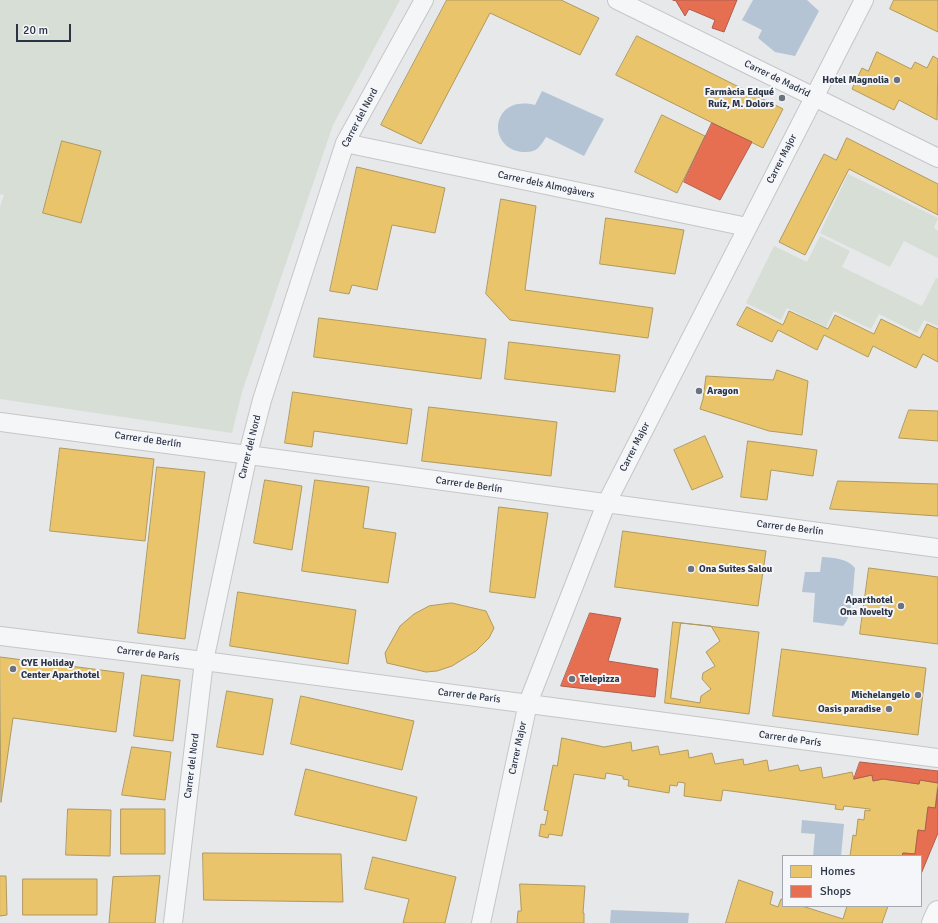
<!DOCTYPE html>
<html>
<head>
<meta charset="utf-8">
<style>
  body { margin:0 }
  #map { position:relative; width:938px; height:923px; overflow:hidden; background:#e6e8ea; font-family:Signika,sans-serif }
  canvas { display:block }
  .legend { position:absolute; left:782px; top:855px; width:140px; height:52px; box-sizing:border-box; background:#f4f6f9; border:1px solid #a4a8b1; margin:0; padding:5px 7px; list-style:none; font-size:12px; color:#2b3445 }
  .legend li { display:flex; align-items:center; gap:8px; height:20px }
  .legend b { width:20px; border:1px solid #a4a8b1 }
  .scale { position:absolute; left:16px; top:24px; width:55px; height:18px; box-sizing:border-box; border:2px solid #2b3445; border-top:0; padding-left:5px; font-size:12px; line-height:14px; white-space:nowrap; color:#2b3445; -webkit-text-stroke:3px #f4f6f9; paint-order:stroke }
</style>
</head>
<body>
<div id="map">
<canvas width="938" height="923"></canvas>
<ul class="legend">
<li><b style="height:11px;background:#e9c46a"></b>Homes</li>
<li><b style="height:11px;background:#e76f51"></b>Shops</li>
</ul>
<div class="scale">20 m</div>
</div>
<script>
const context = document.querySelector('canvas').getContext('2d');
context.lineJoin = 'round';
function fill(path, color) { context.fillStyle = color; context.fill(path, 'evenodd'); }
function strokePath(path, color, width, dash) { context.strokeStyle = color; context.lineWidth = width; context.lineCap = dash ? 'butt' : 'round'; context.setLineDash(dash || []); context.stroke(path); }
function drawText(font, color, halo, rows, align = 'center') {
  context.font = font + ' Signika,sans-serif'; context.lineWidth = 4; context.setLineDash([]); context.textBaseline = 'middle'; context.strokeStyle = halo; context.fillStyle = color; for (const [text, x, y, turn = 0] of rows) {
    context.save(); context.translate(x, y); context.rotate((+turn || 0) * Math.PI / 180); context.textAlign = isNaN(turn) ? turn : align; if (halo) context.strokeText(text, 0, 0); context.fillText(text, 0, 0); context.restore();
  }
}
fill(new Path2D(`
  M0,0H400L333,125L242,392L232,433L0,399V207L4,195L0,194Z
  M848,174L938,218L934,228L938,231V258L904,241L890,267L820,233Z
  M820,236L850,251L842,267L922,306L936,278L938,279V326L924,320L917,333L879,314L871,329L834,311L826,327L787,308L781,320L746,303L774,246L807,262Z`), '#d6ded6');
fill(new Path2D(`
  M753,0H807L819,11L795,56L775,52L758,38L762,30L742,20Z
  M542,91L604,119L584,156L546,137C544,140 542,144 539,147C534,152 529,152 522,152C486,148 491,94 535,105Z
  M822,557C834,558 847,558 855,568C853,583 854,615 843,626L813,622L815,593L802,592L805,572H820Z
  M802,820L844,824L841,856H813L815,834L801,833Z
  M611,910L689,913L688,923H610Z`), '#b4c4d5');
const homes = new Path2D(`
  M447,0H561L599,18L580,55L490,13L421,144L381,125Z
  M894,0H938V32L890,9Z
  M637,36L783,109L763,148L616,75Z
  M877,52L911,69L915,62L927,68L933,56L938,59L937,120L899,100L894,110L852,89L862,68L868,71Z
  M662,115L705,136L677,193L635,172Z
  M847,138L938,184V215L849,169L805,255L779,242L824,154L836,160Z
  M62,141L101,151L81,223L43,213Z
  M357,167L445,188L435,233L392,225L377,290L352,285L349,294L330,291Z
  M501,199L536,206L525,290L653,308L648,338L510,320L486,294Z
  M606,218L684,230L675,274L600,264Z
  M747,307L783,325L789,311L828,329L835,315L874,334L881,319L920,338L927,324L938,329V362L923,354L916,368L873,346L868,357L824,335L817,350L778,330L772,342L737,325Z
  M319,318L486,339L481,379L314,357Z
  M509,342L620,355L615,392L505,379Z
  M777,370L808,381L802,435L769,431L700,409L703,399L706,376L773,380Z
  M293,392L412,409L407,444L314,431L312,447L285,443Z
  M429,407L557,422L551,476L422,461Z
  M909,410L938,411V441L899,438Z
  M705,436L723,477L692,490L674,450Z
  M748,441L817,450L813,476L771,470L767,500L741,497Z
  M60,448L154,459L145,541L50,531Z
  M157,467L205,472L185,639L138,633Z
  M265,480L302,486L292,550L254,543Z
  M315,480L369,487L363,528L396,533L388,583L302,571Z
  M838,481L938,484V516L830,509Z
  M499,507L548,513L535,598L490,592Z
  M623,531L766,551L758,606L615,587Z
  M869,568L938,577V644L860,634Z
  M238,592L356,610L348,664L230,646Z
  M452,603L486,611L494,628L489,638L476,651L452,666L437,671L426,672L387,663L385,653L400,626L414,614L429,606Z
  M673,622L759,632L749,714L665,703Z
  M681,623L711,626L720,641L706,652L715,666L703,673L702,679L711,689L701,696L700,703L671,698Z
  M782,649L926,668L918,735L773,716Z
  M0,657L124,673L116,732L13,718L1,802Z
  M142,675L180,680L173,741L134,736Z
  M227,691L273,699L263,755L217,747Z
  M301,696L414,721L402,770L291,744Z
  M562,738L604,747L631,742L632,751L658,746L660,755L688,750L689,758L712,753L715,764L743,759L744,765L767,760L769,771L798,765L800,771L821,767L823,778L852,772L854,779L872,775L873,781L883,779L919,784L920,780L938,783L935,808L928,807L925,831L918,830L915,854L903,853L902,856H850L853,835L856,836L858,819L864,820L865,810L870,811V809L844,806L843,810L835,809L836,805L723,790L721,801L684,796L685,783L678,782L677,786L670,785L669,793L628,786L629,780L623,779V776L606,773L605,779L574,774L562,836L549,834L548,838L539,836L541,824L545,825L548,811L544,810L553,765L557,766Z
  M132,747L171,752L165,800L122,795Z
  M306,769L417,797L406,841L295,815Z
  M68,809L111,810L110,856L66,855Z
  M121,809H165V854H121Z
  M203,853L341,854L343,902L204,900Z
  M373,857L456,877L445,923H403L409,899L365,889Z
  M0,876H6L7,915L0,916Z
  M160,876L155,923H109L113,877Z
  M23,879H97V915H23Z
  M739,880L773,892L770,904L778,907L781,899L783,900V906H802L843,919L847,906H888L882,923H726Z
  M520,884L585,886L583,913H584V923H517L518,911H521Z`);
fill(homes, '#e9c46a');
strokePath(homes, '#b0995f', 1);
const shops = new Path2D(`
  M673,0H737L724,32L712,28L715,20L689,9L685,16L676,1Z
  M712,123L752,142L720,200L684,182Z
  M590,613L621,618L608,661L658,669L655,697L561,686Z
  M860,762L938,771V783L920,780L919,784L883,779L873,781L872,775L854,779Z
  M938,788V833L921,874V856H902L903,853L915,854L918,830L925,831L928,807L935,808Z`);
fill(shops, '#e76f51');
strokePath(shops, '#af5d4d', 1);
const street = new Path2D(`
  M617,0L938,158
  M345,143L747,227
  M0,422C313,462 625,507 938,548
  M0,636L204,661L938,758
  M173,923L204,661L248,454L262,400L345,143L424,0
  M481,923L528,703L606,504L864,0`);
const secondary = new Path2D(`
  M933,923L938,912`);
strokePath(street, '#c4c6c8', 20);
strokePath(secondary, '#c4c6c8', 24);
strokePath(street, '#f5f6f7', 18);
strokePath(secondary, '#f8f8f8', 22);
for (const [x, y, r, color] of [
  [897,80,4,"#6c737f"],
  [782,98,4,"#6c737f"],
  [699,391,4,"#6c737f"],
  [691,569,4,"#6c737f"],
  [901,606,4,"#6c737f"],
  [13,669,4,"#6c737f"],
  [572,679,4,"#6c737f"],
  [918,695,4,"#6c737f"],
  [889,709,4,"#6c737f"]
]) { const dot = new Path2D(); dot.arc(x, y, r, 0, 2 * Math.PI); context.fillStyle = color; context.fill(dot); strokePath(dot, '#f4f6f9', 1.5); }
drawText('10px', '#2b3445', '#f4f6f9', [
  ["Carrer de Madrid",777,79,26],
  ["Carrer del Nord",360,118,-62],
  ["Carrer Major",782,159,-63],
  ["Carrer dels Almogàvers",546,185,12],
  ["Carrer de Berlín",148,440,8],
  ["Carrer del Nord",250,447,-76],
  ["Carrer Major",635,447,-63],
  ["Carrer de Berlín",469,485,8],
  ["Carrer de Berlín",790,528,7],
  ["Carrer de París",148,654,7],
  ["Carrer de París",469,696,7],
  ["Carrer de París",790,739,8],
  ["Carrer Major",518,748,-78],
  ["Carrer del Nord",192,766,-83]
]);
drawText('bold 10px', '#2b3445', '#f4f6f9', [
  ["Hotel Magnolia",889,80],
  ["Farmàcia Edqué",774,92],
  ["Ruíz, M. Dolors",774,104],
  ["Aragon",707,391,"left"],
  ["Ona Suites Salou",699,569,"left"],
  ["Aparthotel",893,600],
  ["Ona Novelty",893,612],
  ["CYE Holiday",21,663,"left"],
  ["Center Aparthotel",21,675,"left"],
  ["Telepizza",580,679,"left"],
  ["Michelangelo",910,695],
  ["Oasis paradise",881,709]
], 'right');
</script>
</body>
</html>
